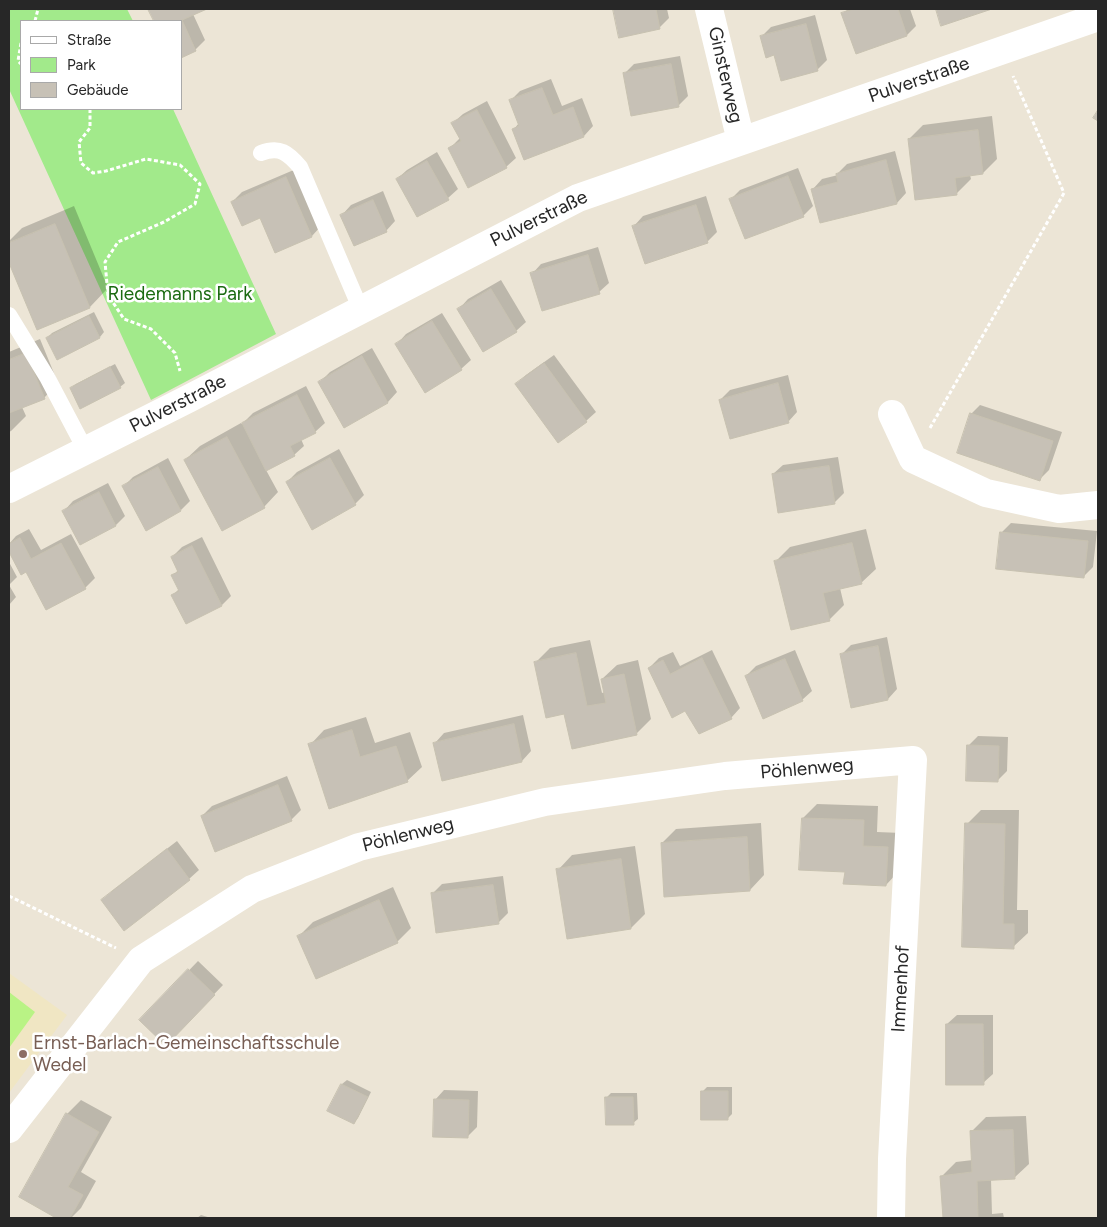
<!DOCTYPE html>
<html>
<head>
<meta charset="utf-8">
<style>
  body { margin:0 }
  #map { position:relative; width:1107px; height:1227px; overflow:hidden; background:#ece5d6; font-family:Figtree,sans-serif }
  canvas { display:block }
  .frame { position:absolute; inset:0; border:10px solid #272727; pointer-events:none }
  .legend { position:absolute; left:20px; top:20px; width:162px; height:90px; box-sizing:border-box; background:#fff; border:1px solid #a9a9a9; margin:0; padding:6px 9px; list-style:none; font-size:15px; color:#272727 }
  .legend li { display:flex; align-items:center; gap:10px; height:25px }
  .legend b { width:25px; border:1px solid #a9a9a9 }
</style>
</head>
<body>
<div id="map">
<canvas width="1107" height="1227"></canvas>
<div class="frame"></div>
<ul class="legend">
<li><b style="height:6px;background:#fff"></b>Straße</li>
<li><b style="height:14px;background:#a2ea8b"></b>Park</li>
<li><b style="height:14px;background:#c7c1b6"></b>Gebäude</li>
</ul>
</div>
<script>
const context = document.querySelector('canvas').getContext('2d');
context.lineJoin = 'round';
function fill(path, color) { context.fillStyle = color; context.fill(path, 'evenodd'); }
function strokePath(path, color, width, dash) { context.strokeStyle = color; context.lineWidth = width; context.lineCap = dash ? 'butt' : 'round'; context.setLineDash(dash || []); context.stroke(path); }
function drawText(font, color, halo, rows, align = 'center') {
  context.font = font + ' Figtree,sans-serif'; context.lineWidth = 5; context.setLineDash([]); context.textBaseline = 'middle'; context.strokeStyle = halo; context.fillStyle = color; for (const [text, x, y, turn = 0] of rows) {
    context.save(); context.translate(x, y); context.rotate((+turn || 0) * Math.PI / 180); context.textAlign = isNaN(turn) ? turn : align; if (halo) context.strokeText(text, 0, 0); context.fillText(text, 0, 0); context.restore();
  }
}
fill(new Path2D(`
  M9,973L67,1015L9,1093Z`), '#f0e6c3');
fill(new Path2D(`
  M9,9H127L133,21H21V109H173L276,334L151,400L9,89Z`), '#a2ea8b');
fill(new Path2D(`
  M9,992L35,1012L9,1048Z`), '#b9f385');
fill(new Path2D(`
  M150,9H204L193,14L205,40L195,50L181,21H155Z
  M614,9H667L669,18L659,28L620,36Z
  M848,9H910L916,26L907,35L843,14Z
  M937,9H988L942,24Z
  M815,15L827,60L817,70L775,54L762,36L771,27Z
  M680,56L688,96L678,106L624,74L634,64Z
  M551,79L562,106L582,98L593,126L584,136L525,158L514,129L519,123L510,101L520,91Z
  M487,101L516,158L506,167L450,148L460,138L453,123L463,114Z
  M992,116L997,159L983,173L970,175L971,179L956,194L909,139L923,125Z
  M895,151L906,193L897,203L813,189L822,179L838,175L837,174L847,164Z
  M437,152L458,189L448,198L417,216L397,179L407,170Z
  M798,168L813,206L803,216L731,199L740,190Z
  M296,169L321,226L312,236L276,252L260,217L232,202L242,192Z
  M383,191L395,221L386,231L342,215L351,205Z
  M706,196L717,232L708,241L645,262L634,226L643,216Z
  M74,206L108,288L90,307L38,329L9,260V241L22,228Z
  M598,247L609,283L599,292L532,274L541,264Z
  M501,280L526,322L516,331L459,309L468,299Z
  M94,312L104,332L100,337L57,358L47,338L52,333Z
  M442,313L471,360L461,369L397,344L406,334Z
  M40,339L58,383L44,398L22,407L26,416L11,431L9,432V352Z
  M372,348L397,392L388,402L345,426L320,382L330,372Z
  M554,355L596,412L586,421L517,384L526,375Z
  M115,364L125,383L120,387L71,388L76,384Z
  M788,375L797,412L788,422L720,400L730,390Z
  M306,386L325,423L315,432L301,439L304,446L294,455L266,470L278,492L264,507L185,460L200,446L241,423L242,424L253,413Z
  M980,405L1062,432L1049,470L1040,479L971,414Z
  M339,449L364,495L355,504L287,482L297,472Z
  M838,457L844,493L834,503L773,474L783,465Z
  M168,458L190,501L181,510L124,486L133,477Z
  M108,483L125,516L116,525L80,544L64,511L73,501Z
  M1011,523L1097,531L1093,567L1083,577L1002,532Z
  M29,529L41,550L71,534L95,578L85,588L27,570L21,573L9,549V544L16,536Z
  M866,529L876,569L861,583L840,588L844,605L829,620L776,561L790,547Z
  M202,537L231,596L222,605L173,595L180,588L173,576L178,570L172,557L182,547Z
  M9,562L17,577L9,585L16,597L9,605Z
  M887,637L897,689L888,699L852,706L842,654L851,645Z
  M590,640L602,693L605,692L602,679L617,665L638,660L651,719L636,734L565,712L535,663L550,648Z
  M712,650L740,708L731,718L686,710L649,668L659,658L673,652L680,666Z
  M795,650L812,691L802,700L746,676L756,666Z
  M523,715L531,751L522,761L443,779L435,743L444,733Z
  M366,717L375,743L410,732L422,767L407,781L310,745L324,730Z
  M978,736L1008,737L1007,771L997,781L969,745Z
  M287,776L301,810L291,820L202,816L212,806Z
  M817,804L878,806L877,832L902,833L900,870L886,885L846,871L803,818Z
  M981,810H1019L1017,910H1028V933L1013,947L963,946L967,824Z
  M761,823L764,875L750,890L662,843L676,829Z
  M177,841L199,870L189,879L102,901L112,891Z
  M635,846L645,914L631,928L558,870L572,855Z
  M503,876L508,913L498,923L432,894L442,884Z
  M393,887L411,928L397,942L299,936L313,922Z
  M198,961L223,985L166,1044L141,1020Z
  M957,1015H993V1074L983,1083L947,1024Z
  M347,1080L371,1092L358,1118L354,1123L329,1111L342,1084Z
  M707,1087H732V1114L728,1118L702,1092Z
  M444,1090L478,1091L477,1127L467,1137L435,1100Z
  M611,1093H637L638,1119L633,1123L606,1098Z
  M81,1100L112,1117L81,1172L96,1181L81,1208L71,1218H59L21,1196L67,1114Z
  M1026,1116L1029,1164L1014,1178L991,1179L992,1214L1003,1213L1004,1218H944L942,1176L956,1162L973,1160L971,1132L986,1117Z
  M201,1215L211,1218H197Z`), '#0003');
const building = new Path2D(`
  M148,9H207L182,20L196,51L181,58V21H154Z
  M613,9H656L660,29L619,38Z
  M854,9H898L907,36L856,54L841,13Z
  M936,9H992L941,26Z
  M806,24L818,71L781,81L774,55L766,58L760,36Z
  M671,64L679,107L631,116L623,73Z
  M542,88L553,115L573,107L584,137L524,160L512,129L519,126L509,100Z
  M477,110L507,168L468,188L448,148L461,141L451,123Z
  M1098,110V121L1093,118Z
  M978,130L983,174L955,178L957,195L915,200L908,139Z
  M886,160L897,204L820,223L811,189L838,182L836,174Z
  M427,161L449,200L417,217L396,179Z
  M788,176L804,217L745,239L729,199Z
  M286,177L312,237L275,253L260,218L242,226L231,202Z
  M373,200L387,232L354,246L340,215Z
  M696,205L708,243L645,264L632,226Z
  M55,224L90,308L37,330L9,263V243Z
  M588,255L600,294L542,311L530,273Z
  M491,289L517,332L483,352L457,309Z
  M89,316L100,338L57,360L46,338Z
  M432,321L462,370L425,393L395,344Z
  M26,353L45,399L9,413V360Z
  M362,356L388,403L344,428L318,382Z
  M544,363L587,422L558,443L515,384Z
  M110,367L121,388L80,409L70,388Z
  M778,383L789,423L730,439L719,400Z
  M297,395L316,433L290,446L295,456L266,471L242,423Z
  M970,413L1053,441L1040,481L957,453Z
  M227,437L265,508L222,531L184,460Z
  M330,458L356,505L312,530L286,482Z
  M829,466L835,504L778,513L772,474Z
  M158,467L181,511L146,531L122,486Z
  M99,492L116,526L80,545L62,511Z
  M1000,532L1088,541L1084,578L996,569Z
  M20,538L31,559L61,543L86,589L46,610L26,572L21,575L9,552V544Z
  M852,543L862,584L823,593L830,621L791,630L774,561Z
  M192,546L222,606L186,624L171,595L179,591L171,575L178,572L171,557Z
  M878,646L888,700L851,708L840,654Z
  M576,653L587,706L606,703L601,679L624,674L637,735L572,749L564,714L546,718L534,662Z
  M702,658L732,719L699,734L685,711L672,718L648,668L663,660L670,674Z
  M785,659L803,701L763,719L745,676Z
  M514,724L522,762L442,781L433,743Z
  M352,730L360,757L396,746L408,782L329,809L308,744Z
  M967,745L999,746L998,782L966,781Z
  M278,785L292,821L215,852L201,816Z
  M802,818L864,820L863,846L888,847L886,886L843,884L845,872L799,870Z
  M965,823L1005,824L1003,924H1014V949L962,947Z
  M747,837L750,891L664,897L661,843Z
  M167,849L190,880L124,931L101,900Z
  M621,859L631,929L567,939L556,869Z
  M493,885L499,924L436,933L431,893Z
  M379,900L398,943L316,979L297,936Z
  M188,969L215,995L166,1046L139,1020Z
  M946,1024H983L984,1085H946Z
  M341,1084L368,1097L354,1124L327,1111Z
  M701,1091H728V1120H701Z
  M605,1097H633L634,1125H606Z
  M434,1099L469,1100L468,1138L433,1137Z
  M66,1113L99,1132L68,1187L83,1195L70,1218H56L19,1197Z
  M1013,1130L1015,1179L977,1181L978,1218H943L940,1176L972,1172L970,1131Z`);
fill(building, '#c7c1b6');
strokePath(building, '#c7c1b0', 1);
strokePath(new Path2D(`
  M35,21L38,9
  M21,43L18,61L21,64
  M90,109V128L79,142L81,163L93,173L106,171L146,159L180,165L200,184L195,204L164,222L118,242L105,262L108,295L124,319L151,329L175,353L180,371
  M930,428L1064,193L1013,76
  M9,896L116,948`), '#fff', 3, [4, 2.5]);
strokePath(new Path2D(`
  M261,153C280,146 288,153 300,167L361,310
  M9,315L47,377L86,451`), '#fff', 16);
strokePath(new Path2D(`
  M709,9L741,141
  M892,414L913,459L986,493L1059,509L1098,505
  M9,489L188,399L578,198L1098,17
  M9,1129L141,960L252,889L359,847L545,802L725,776L913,760L892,1159L891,1218`), '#fff', 28);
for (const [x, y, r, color] of [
  [23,1054,5,"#8d6e63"]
]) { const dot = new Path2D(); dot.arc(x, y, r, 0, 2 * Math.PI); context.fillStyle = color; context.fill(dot); strokePath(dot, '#fff', 2); }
drawText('19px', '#272727', '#fff', [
  ["Ginsterweg",725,75,77],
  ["Pulverstraße",919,80,-19],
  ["Pulverstraße",539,219,-26],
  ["Pulverstraße",178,404,-27],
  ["Pöhlenweg",807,769,-5],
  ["Pöhlenweg",408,835,-14],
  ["Immenhof",901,989,-87]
]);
drawText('19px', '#1b6a11', '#fff', [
  ["Riedemanns Park",180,294]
]);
drawText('19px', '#785e54', '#fff', [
  ["Ernst-Barlach-Gemeinschaftsschule",33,1043],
  ["Wedel",33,1065]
], 'left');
</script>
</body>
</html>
